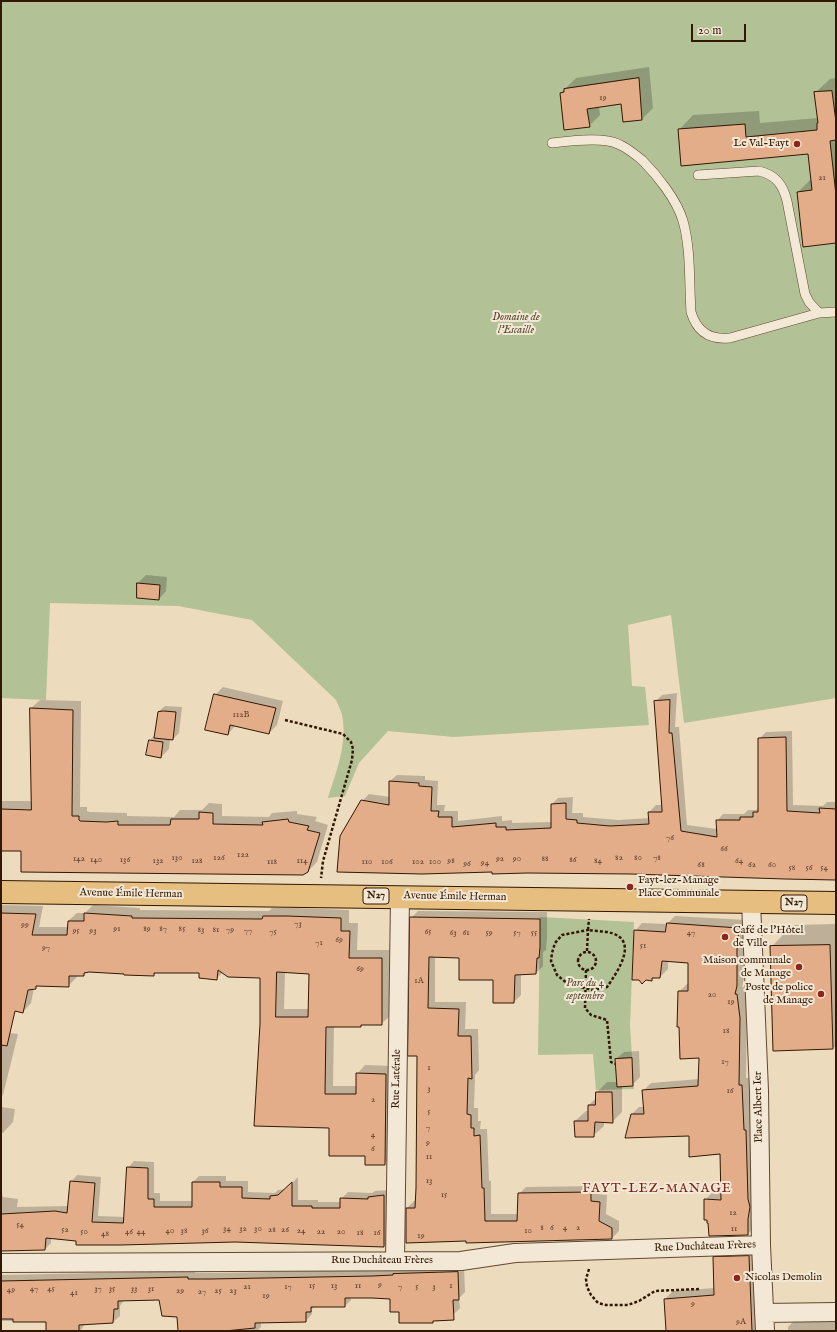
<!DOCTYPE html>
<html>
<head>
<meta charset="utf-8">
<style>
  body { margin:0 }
  #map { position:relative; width:837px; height:1332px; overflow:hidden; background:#eddbbe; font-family:"IM FELL English",serif }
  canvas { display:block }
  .frame { position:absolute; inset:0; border:2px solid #321702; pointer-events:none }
  .scale { position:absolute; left:691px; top:24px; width:55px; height:18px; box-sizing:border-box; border:2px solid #321702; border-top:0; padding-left:5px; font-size:12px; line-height:14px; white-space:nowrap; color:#321702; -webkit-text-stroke:3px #f3e8d5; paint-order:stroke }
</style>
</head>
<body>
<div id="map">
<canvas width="837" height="1332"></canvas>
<div class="frame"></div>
<div class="scale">20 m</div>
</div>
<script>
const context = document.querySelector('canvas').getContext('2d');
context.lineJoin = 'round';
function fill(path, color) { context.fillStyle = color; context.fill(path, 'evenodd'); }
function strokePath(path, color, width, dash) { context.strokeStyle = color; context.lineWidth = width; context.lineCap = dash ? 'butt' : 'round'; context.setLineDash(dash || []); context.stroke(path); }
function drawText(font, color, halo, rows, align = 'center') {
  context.font = font + ' "IM FELL English",serif'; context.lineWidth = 4; context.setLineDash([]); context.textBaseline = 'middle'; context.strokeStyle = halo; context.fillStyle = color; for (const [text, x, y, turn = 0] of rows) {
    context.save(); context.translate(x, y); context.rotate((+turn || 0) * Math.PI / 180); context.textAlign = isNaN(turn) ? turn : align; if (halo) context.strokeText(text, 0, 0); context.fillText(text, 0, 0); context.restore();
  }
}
fill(new Path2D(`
  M1,1H836V698L684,723L671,615L628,625L632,686L645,687L649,725L454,737L388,731L359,763L345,796L328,798C336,772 348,743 342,715C341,710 338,705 336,700L252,620L178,606L50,603L46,700L1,698Z
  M540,917L634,922L630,1026L634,1089L596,1090L593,1054L538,1055Z`), '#b2c196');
fill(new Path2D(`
  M649,67L653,108L642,119L624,121L622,103L599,107L600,115L589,126L561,93L576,78Z
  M836,78V242L798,192L812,178L809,153L679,130L693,115L759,111L760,123L818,118L815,93L830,79Z
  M146,575L167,577L166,591L159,599L138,583Z
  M223,687L283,701L277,725L269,733L236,725L228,734L215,695Z
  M677,693L675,727H679L687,825L717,829V821L723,814H744L748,810H756L759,807V739L766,732L792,731L793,805L823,806L827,802H836V879L785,878L569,872L362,801L369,794L390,797V781L397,775L425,776V780L438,781L437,805H445L444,811H458V821L502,816V821L512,820V823L552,822V804L558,798L573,797L572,813H583V817L618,820L650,818L649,812L656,805H663L655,702L662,695Z
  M40,700L81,701L80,807H87V811L90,812L127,813V816L174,817L180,810H202L209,803L222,804V816L269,817L272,813L297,811V814L317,817L315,821L328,825L317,862L308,871L22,850H1V801H32L31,708Z
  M165,706L182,707L179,733L173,739H170L169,749L161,757L147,754L150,740L156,734L158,712Z
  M1,905L43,906L39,927H68V921L77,913H85L93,905L140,908V910L269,911L272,908H296L349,910V923H358L357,950H390V1016L381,1024H363L361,1026H334L333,1086H357V1074L365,1065L394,1066L393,1156L384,1164L367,1155L330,1127L261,1024V977L223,972L216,979L200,972H157L153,975L87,972L84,975H77V977L68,986L40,985L34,988L31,1003L23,1012L1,980ZM285,971L310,973L309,1009H284Z
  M418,911L547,912V939L546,950L543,952V966L536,973L521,974V995L514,1002L494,979L460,957H435V1002H466L465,1029H478L479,1070L475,1075L474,1108H478V1121H481L480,1129H487L489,1181H491V1214H518L519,1194L526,1187L598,1186L597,1194L607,1195L606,1214L619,1221V1231L612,1238L467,1242L407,1208L414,1201H417L418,1055L411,918Z
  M675,916L746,920L744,942V978L742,987H745L747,1010L746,1078H749L755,1226L748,1234L705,1200L713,1192H721V1153L690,1135L631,1115L639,1107H644L643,1091L651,1083L699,1079L700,1057L679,992L687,984H689V962L668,960V969L660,977H654L651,980L635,931L642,923L667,924Z
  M836,924V1046L833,1048L774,1050L771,947L793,925Z
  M1,1032L18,1034L3,1095L1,1097Z
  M639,1051L640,1077L632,1085L622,1086V1112L612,1122H604V1126L593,1136L575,1121L586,1111H589V1105L596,1098L597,1092L607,1082H617L616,1059L624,1052Z
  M1,1107L15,1109L13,1122L3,1133H1Z
  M134,1161L154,1162V1193H160V1201H193V1182L199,1176H226V1181H248V1192L275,1193L278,1190L286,1189L298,1177V1200H318V1202H341V1199L348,1192L372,1193L375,1191L390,1190V1240L384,1246L235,1241L77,1240L51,1238V1243L45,1249L1,1250V1191L3,1197L18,1199L17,1207L68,1206L71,1182L77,1175L101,1177L98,1216L124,1217L128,1168Z
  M756,1249L760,1331H681L666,1313L665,1299L673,1291L715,1288L714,1257L722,1250Z
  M464,1266L465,1292L459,1298L460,1308L453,1315L391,1298L351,1297V1300L345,1306H316L312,1309V1314L306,1321L261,1322V1327L257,1331H179L178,1316L160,1299L124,1300L120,1306V1316L113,1322L85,1324L80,1331H47V1321H1V1275L195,1271V1273H217L379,1270Z
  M796,1319H836V1331H788V1327Z`), '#0003');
const building = new Path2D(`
  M639,78L642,120L623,122L621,104L587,109L590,127L564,130L560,93L564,92V89Z
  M832,91L836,122V140L830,141L836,195V243L803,247L797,192L812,190L808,154L681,166L678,129L745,124L746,137L817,130V123H818L814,92Z
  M137,583L160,585L159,600L137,598Z
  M214,694L276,708L269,734L230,725L228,735L205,730Z
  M670,700L669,733H672L681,831L717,837L716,820H740V817H753V812H758V738L786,737L787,811L820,813L819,808L836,809V880L785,879L631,874L527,873L492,874V872L422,874L337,872L340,836L361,800L389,805V781L419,783V786L432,787L431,811H439L438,817H452V827L496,823V827H506V830L551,828V804L566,803V819L577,820V823L610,826L649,824L648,812H662V809L654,701Z
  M30,708L73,710L72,816H79V820L80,821L106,822L118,821V825H170L171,819H199V812L213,813V824L263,825L262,822L288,819L289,822L309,826L307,830L320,833L308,872L303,875L21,872V851H1V809L31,810Z
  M164,711L176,712L173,740L154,738L158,712Z
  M149,740L163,742L161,758L146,755Z
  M1,913L36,914L32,935H67L68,921H84V913L132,916V918L262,919L263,916H287L341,918V931H350L349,958H382V1025H361V1027H326L325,1094H356V1073L386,1074L385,1165H365V1156H329V1128L254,1126L260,1024V978L228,977L218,970L217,980L199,978V973H154V976L124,975V974L89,972L84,973V976H69V987L36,986V989L28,990L23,1013L15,1011L7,1046L1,1045ZM277,972L309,974L308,1017H276Z
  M410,917L540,919V947L539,958H537L536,974L515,975L514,1003H493V980H459V958L429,957L428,1008L459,1009L458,1036H471L472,1079L468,1078L467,1114L471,1115V1128H474V1136L480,1135L482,1188H484L485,1221H517L518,1193L591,1192V1201L600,1202L599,1221L612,1228V1239L466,1243V1241L406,1243V1208H415L416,1188L417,1056H408Z
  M667,923L739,928L737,950V986L735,994H737L740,1018L739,1085H742L744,1130H746L748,1199L750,1207L748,1219V1235L709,1236L708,1223H707V1220H704V1199L721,1200L720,1154L689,1157V1136L625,1138L631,1114H644L642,1090L698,1086L699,1058L680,1059L679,1027H677L678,991H688V963L662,961L660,978H652V981L646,980L642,984L639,980H632L634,930L665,932Z
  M830,945L833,1049L773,1051L770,946Z
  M632,1058L633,1086L617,1087L615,1059Z
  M596,1092H612L613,1123L595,1122L594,1137H575L574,1121H588V1105H595Z
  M127,1167L148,1168V1199H154V1207H192V1182H220V1187H242V1198L270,1199V1196L278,1195L292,1182V1206H312V1208H340V1198L368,1199V1197L384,1195V1247L235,1242L121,1245H76V1241L46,1238L45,1250L1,1251V1214L55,1211L67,1213L70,1181L95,1183L92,1222L123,1223Z
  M749,1256L752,1331H666L664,1299L714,1295L713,1257Z
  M458,1272L459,1300H453L454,1320L433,1321V1323H399V1312H390V1299L372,1298H345V1307H311V1312H306V1322L255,1323V1328L225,1331H178L177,1317L162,1316L159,1300L118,1301V1309H114L113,1323L79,1325V1331H46V1322H13V1319H1V1281L188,1277V1279H210L372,1276L393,1275V1274Z`);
fill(building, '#e3ad8a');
strokePath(building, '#321702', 1);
const lane = new Path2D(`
  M552,143C570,141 590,138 608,141C621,143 632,152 642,160C657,175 677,200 683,221C691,249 689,282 691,312C697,332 710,340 730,338L819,313L836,312
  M698,175L759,171C776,175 783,185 787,201L805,294L809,302L819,313`);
const street = new Path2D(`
  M751,902L759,1091L761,1245L765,1331
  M395,1261L400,897
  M1,1263L461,1261L515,1253L761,1245
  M764,1313L836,1312`);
const primary = new Path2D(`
  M1,892L836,903`);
strokePath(lane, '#614831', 10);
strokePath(street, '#614831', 20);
strokePath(primary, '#321702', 24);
strokePath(new Path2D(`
  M285,720L343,734L351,742L353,749L352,760L323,861L321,878
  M587,951L588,930L562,935L555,943L552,953L551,961L557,975L568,984L593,990L607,987C618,971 641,938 607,932C601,931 594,931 588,930L589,919
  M578 961a9 9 0 1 1 18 0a9 9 0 1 1-18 0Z
  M586,970L585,1008L591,1015L607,1020L611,1062L615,1064
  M589,1269L586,1279L587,1287L591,1295L598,1303L606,1305H628L639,1301L655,1291L699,1289`), '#321702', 2.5, [3, 2]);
strokePath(lane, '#f3e8d5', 9);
strokePath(street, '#f3e8d5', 18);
strokePath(primary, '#e6be7f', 22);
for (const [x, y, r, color] of [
  [797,144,4,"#8f2418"],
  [630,887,4,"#8f2418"],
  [725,937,4,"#8f2418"],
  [799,967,4,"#8f2418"],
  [821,994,4,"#8f2418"],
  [737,1278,4,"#8f2418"]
]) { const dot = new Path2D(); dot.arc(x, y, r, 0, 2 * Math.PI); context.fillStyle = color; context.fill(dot); strokePath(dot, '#f3e8d5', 1.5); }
drawText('9px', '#5e3c24', null, [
  ["19",603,98],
  ["21",822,178],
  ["112B",241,715],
  ["76",670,838],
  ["66",724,849],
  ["122",243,855],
  ["130",177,858],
  ["126",219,858],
  ["82",619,858],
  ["80",638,858],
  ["78",657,858],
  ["142",79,859],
  ["92",500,859],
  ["90",517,859],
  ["88",545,859],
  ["140",96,860],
  ["136",125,860],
  ["86",573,860],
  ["132",158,861],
  ["128",197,861],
  ["114",302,861],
  ["98",451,861],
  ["84",598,861],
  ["64",739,861],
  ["118",272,862],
  ["110",367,862],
  ["106",387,862],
  ["102",418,862],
  ["100",435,862],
  ["94",485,863],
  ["96",467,864],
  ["68",701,865],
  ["62",752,865],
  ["60",772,865],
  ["58",792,868],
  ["56",809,868],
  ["54",824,868],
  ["73",298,924],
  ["99",25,925],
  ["91",117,929],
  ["89",147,929],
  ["87",163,929],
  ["85",182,929],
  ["83",201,930],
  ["81",216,930],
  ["79",230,930],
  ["95",76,931],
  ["93",93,931],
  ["77",248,931],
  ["75",273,932],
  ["65",428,932],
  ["63",453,933],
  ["61",466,933],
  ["59",489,933],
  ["57",517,933],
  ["55",534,933],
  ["47",691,933],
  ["69",339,940],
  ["71",319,943],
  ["51",643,946],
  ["97",46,948],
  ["69",360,969],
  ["1A",419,981],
  ["20",712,995],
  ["19",731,1002],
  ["18",726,1031],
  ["17",725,1062],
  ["1",429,1068],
  ["3",429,1089],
  ["16",730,1091],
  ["2",373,1100],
  ["5",429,1112],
  ["7",428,1128],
  ["4",373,1135],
  ["9",428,1143],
  ["6",373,1149],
  ["11",429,1157],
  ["13",429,1181],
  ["15",444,1195],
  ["12",733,1213],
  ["54",20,1225],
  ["8",542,1228],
  ["6",552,1228],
  ["4",565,1228],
  ["2",578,1228],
  ["34",227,1229],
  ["32",243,1229],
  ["30",258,1229],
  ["11",734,1229],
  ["52",65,1230],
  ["28",272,1230],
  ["26",285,1230],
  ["40",170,1231],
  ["38",184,1231],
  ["36",205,1231],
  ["24",301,1231],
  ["10",528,1231],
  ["50",84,1232],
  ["46",129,1232],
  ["44",141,1232],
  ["22",321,1232],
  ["20",341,1232],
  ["18",360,1233],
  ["16",377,1233],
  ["48",105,1234],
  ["19",421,1236],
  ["9",380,1285],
  ["15",312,1286],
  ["13",334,1286],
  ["11",358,1286],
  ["1",451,1286],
  ["21",247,1287],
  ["17",288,1287],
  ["7",400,1287],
  ["5",417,1287],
  ["3",434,1287],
  ["47",34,1289],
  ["45",51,1289],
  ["37",98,1289],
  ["35",112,1289],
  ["33",134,1289],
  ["31",151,1289],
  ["49",11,1290],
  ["29",180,1291],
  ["25",218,1291],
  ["23",233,1291],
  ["27",202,1292],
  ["41",74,1293],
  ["19",266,1296],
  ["9",693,1304],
  ["9A",741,1322]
]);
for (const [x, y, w] of [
  [376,896,26],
  [794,903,26]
]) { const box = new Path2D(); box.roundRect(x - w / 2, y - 8, w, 16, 3); context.fillStyle = '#f3e8d5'; context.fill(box); strokePath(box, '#321702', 1); }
drawText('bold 10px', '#321702', null, [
  ["N27",376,896],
  ["N27",794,903]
]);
drawText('11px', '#321702', '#f3e8d5', [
  ["Le Val-Fayt",789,144],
  ["Fayt-lez-Manage",638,881,"left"],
  ["Place Communale",638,894,"left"],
  ["Café de l'Hôtel",733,931,"left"],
  ["de Ville",733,944,"left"],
  ["Maison communale",791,961],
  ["de Manage",791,974],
  ["Poste de police",813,988],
  ["de Manage",813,1001],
  ["Nicolas Demolin",745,1278,"left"]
], 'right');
drawText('italic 11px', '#584a2e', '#f3e8d5', [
  ["Domaine de",516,318],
  ["l'Escaille",516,331],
  ["Parc du 4",585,984],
  ["septembre",585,997]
]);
drawText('11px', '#321702', '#f3e8d5', [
  ["Avenue Émile Herman",131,894,1],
  ["Avenue Émile Herman",455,897,1],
  ["Rue Latérale",397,1079,-89],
  ["Place Albert Ier",759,1107,-91],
  ["Rue Duchâteau Frères",705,1247,-2],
  ["Rue Duchâteau Frères",382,1261]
]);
context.letterSpacing = '1px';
drawText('13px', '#7a1f14', '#f3e8d5', [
  ["FAYT-LEZ-MANAGE",657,1189]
]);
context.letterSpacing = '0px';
</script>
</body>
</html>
